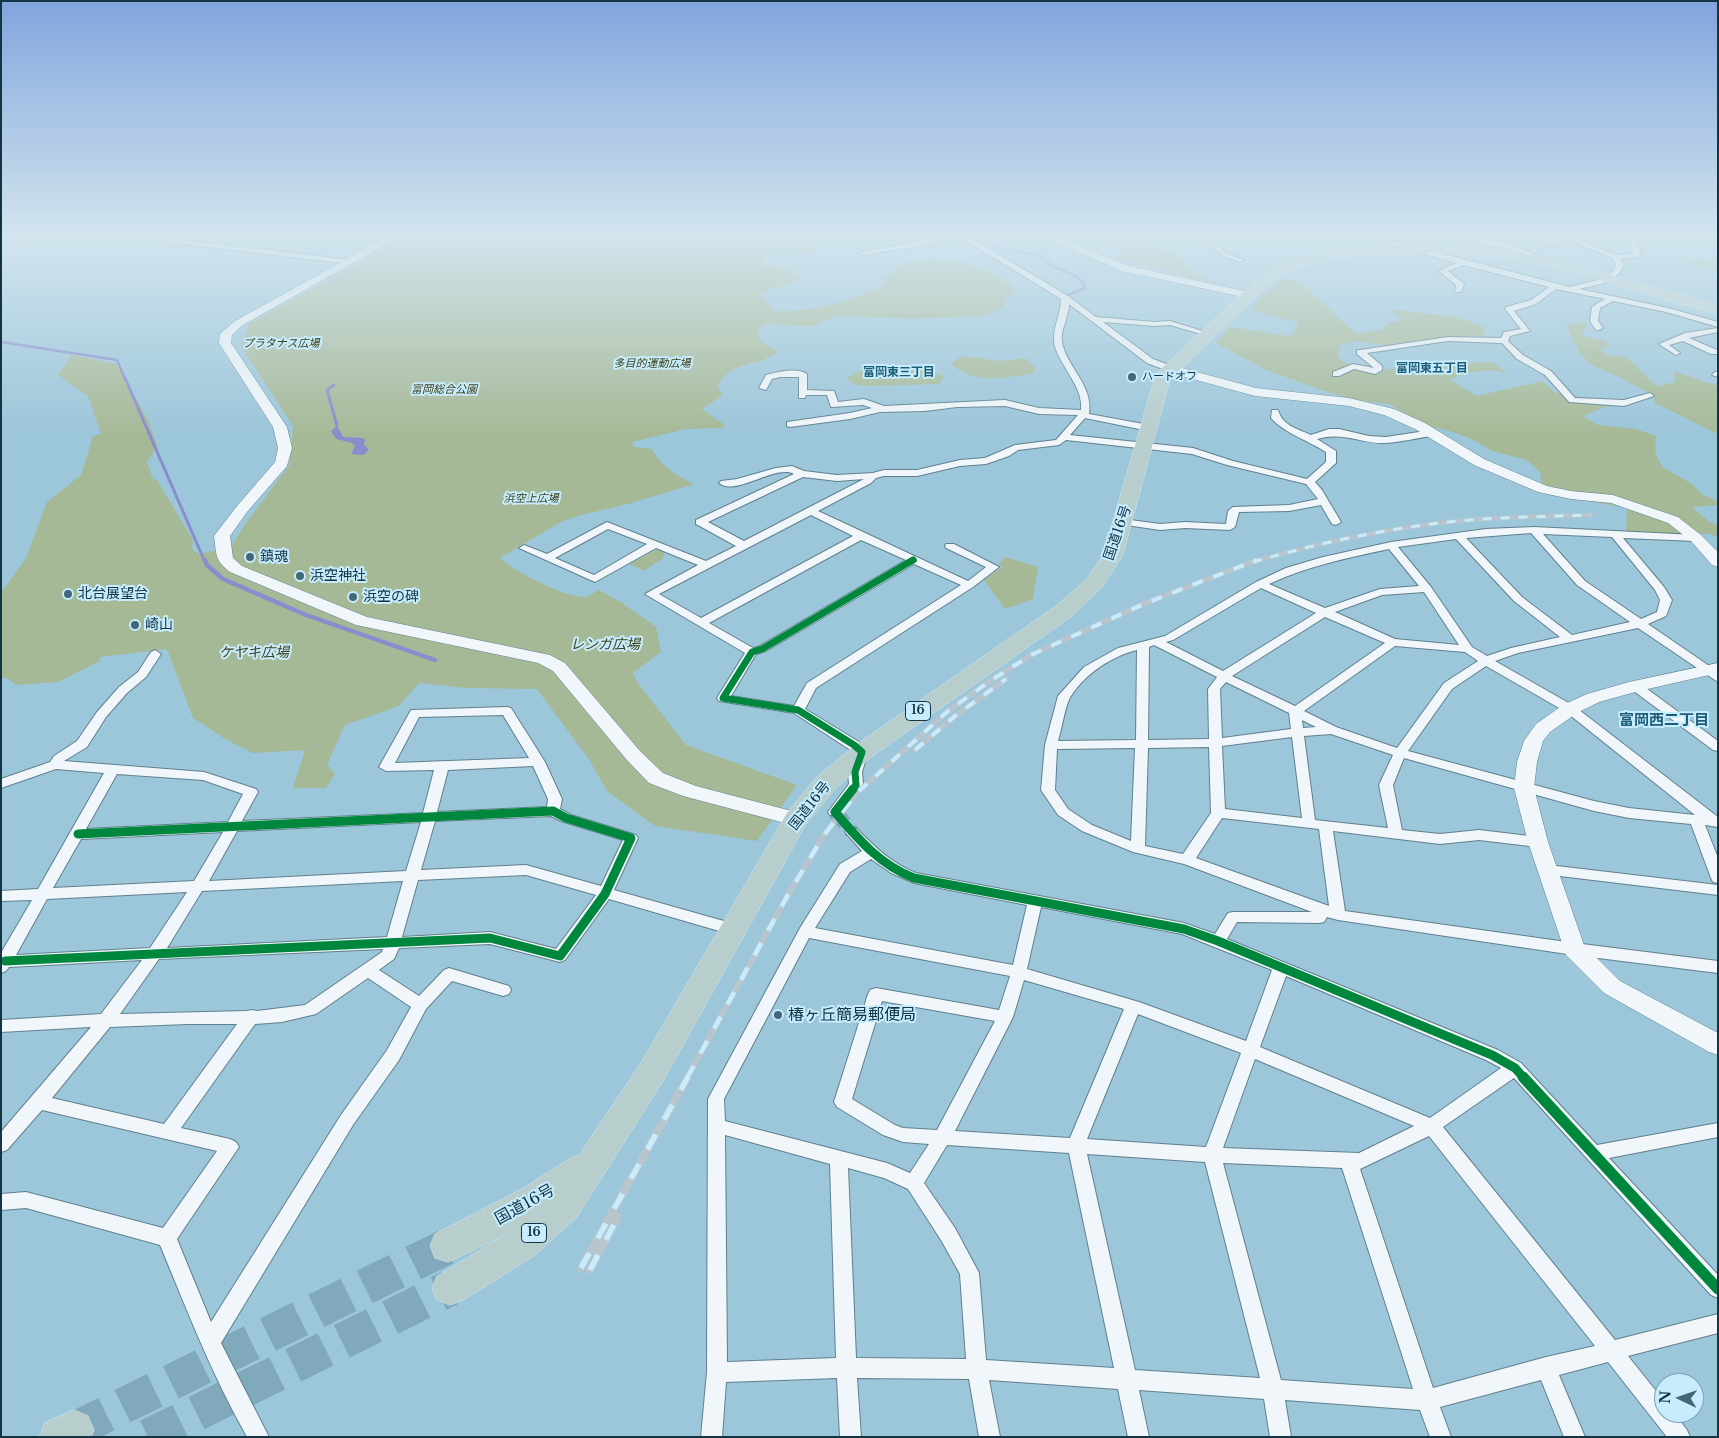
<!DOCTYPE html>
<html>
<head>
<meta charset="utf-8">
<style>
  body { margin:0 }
  #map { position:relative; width:1719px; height:1438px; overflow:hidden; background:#9cc6da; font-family:"Libre Baskerville",serif }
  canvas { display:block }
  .frame { position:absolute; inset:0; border:2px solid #123443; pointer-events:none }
  .north { position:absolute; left:1654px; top:1373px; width:50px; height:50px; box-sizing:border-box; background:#c6ecfe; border:1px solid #7ea2b3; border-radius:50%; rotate:273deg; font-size:14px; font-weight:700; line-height:20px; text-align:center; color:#123443 }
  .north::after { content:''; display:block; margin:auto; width:18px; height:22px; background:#426778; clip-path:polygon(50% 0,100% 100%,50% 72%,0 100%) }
</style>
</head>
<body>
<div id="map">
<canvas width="1719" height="1438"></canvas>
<div class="frame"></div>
<div class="north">N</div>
</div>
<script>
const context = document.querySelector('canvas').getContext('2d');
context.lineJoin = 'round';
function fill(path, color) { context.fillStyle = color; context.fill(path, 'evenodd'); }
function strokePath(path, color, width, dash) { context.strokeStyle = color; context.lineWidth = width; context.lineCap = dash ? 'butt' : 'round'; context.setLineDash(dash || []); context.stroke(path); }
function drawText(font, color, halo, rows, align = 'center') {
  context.font = font + ' "Libre Baskerville","Noto Sans JP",serif'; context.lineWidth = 4; context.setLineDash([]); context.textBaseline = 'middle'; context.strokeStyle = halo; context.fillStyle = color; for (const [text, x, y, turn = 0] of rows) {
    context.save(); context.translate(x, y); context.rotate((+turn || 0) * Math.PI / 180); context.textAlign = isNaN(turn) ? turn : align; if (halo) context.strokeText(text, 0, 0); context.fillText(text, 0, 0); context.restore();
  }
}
fill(new Path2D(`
  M412,233H777L774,238L816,247L814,251H767L765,253L764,264L786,268L800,276L797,282L760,293L774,311C802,314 860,300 883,284V281L900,264L936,259L959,260L992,273L1009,283L1015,290L1005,299L1004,307L983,316L911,319L847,316L834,317L812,327L770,323L758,328L760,341L778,351C765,364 742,362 727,374C723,377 720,383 717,387L723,395L702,409L725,425L722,428L686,429L632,442L634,447L652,449C661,467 676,475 694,484L628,504L577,516L559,523L500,558C513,571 566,598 585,597C589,596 595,592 599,590L622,603L656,627L661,652L633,673L637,682L686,745L797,785L757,841L655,826L608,792L588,758L537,689L466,688L419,683L399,706L345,725L327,765L335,774L326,788H293L305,750L253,753L227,740L193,718L167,649L100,657V661L58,682L16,685L7,678H1V593L26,558L47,502L81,475L93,436L101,434L88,396L58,375L72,355L117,364L149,422L157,446L147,462L153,479L157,480L193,540L192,549L198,554L231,547L244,526L290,464L293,426L241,346L249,324Z
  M1073,233H1136L1145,238L1153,250H1166L1186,259L1185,268L1202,276L1212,283L1114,258L1128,250L1118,249L1119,245L1093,239L1086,240L1078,235L1082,234Z
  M1690,258L1718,261V272L1689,267Z
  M1281,279L1293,280L1305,287L1357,334L1382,330L1389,323L1401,320L1390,309L1457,317L1486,328L1482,336H1453L1385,345L1354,341L1340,346L1338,355L1341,361L1360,369L1383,370L1423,365L1480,362L1494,363L1508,374C1487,367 1470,371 1450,380L1477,396L1542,381L1554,392L1584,398L1609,400L1608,406L1583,416L1598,425L1636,429L1656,436L1655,452L1662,467L1692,484L1703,495L1718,501V505L1692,507L1709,522L1718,525V537L1710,534L1626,532L1627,508L1594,502L1542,485L1540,472L1527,460L1492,451L1472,439L1450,431L1426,425L1389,404L1354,400L1322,390L1266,370L1216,343L1229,327L1291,336L1299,323L1255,311L1252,306Z
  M1588,322L1582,336L1604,341L1611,345L1600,349L1607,355L1627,357L1656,386L1675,382L1674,372C1690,375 1702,383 1718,385V434L1655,403L1653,395L1621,378L1591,365L1578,351L1566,325Z
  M961,356L1002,361L1025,358L1035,368L1034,373C1006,378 975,385 951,364Z
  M905,365L944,376L939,384L876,386L855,385L846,378L868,367Z
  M660,548L665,550L663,558L644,571L629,564Z
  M1005,557L1038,567L1033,599L1005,609L984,580L1002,567L999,564Z`), '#a6b997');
fill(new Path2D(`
  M337,426L343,437L363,438L365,440L364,445L369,449L364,455L351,454L355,446L352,443L336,439L331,431Z`), '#888dcd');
strokePath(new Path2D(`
  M967,233L993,246L1041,256L1052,266L1074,275L1084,283L1085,288L1065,296
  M1,342L117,360L125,379`), '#888dcd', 2.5);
strokePath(new Path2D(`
  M125,378L205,562
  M334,385L327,390L337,426`), '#888dcd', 3);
strokePath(new Path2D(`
  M205,560L207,565L223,579L306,615L435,660`), '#888dcd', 4.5);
strokePath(new Path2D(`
  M835,812L852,832`), '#80a9bc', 15, [15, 8]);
strokePath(new Path2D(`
  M74,1430L448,1246
  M148,1437L450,1288`), '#80a9bc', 36, [36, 18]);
const street = new Path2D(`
  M104,233H124L350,260L354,262L350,264L107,235Z
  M955,233H963L1068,296L1096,317L1154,322L1170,321L1212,334L1208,336L1170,325L1154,326L1103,322L1153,359L1174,367V371L1171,372L1147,363L1069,304C1069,317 1060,330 1062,342C1066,366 1094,386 1089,414L1149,425L1154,428L1149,431L1085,418L1070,435L1193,448L1233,461L1307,479L1326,462V452C1309,441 1284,433 1271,418L1272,410H1278C1283,426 1296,428 1311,435L1329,429H1339L1369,436L1386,437L1432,430L1437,433L1432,436C1417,438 1401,442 1386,443C1361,444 1343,431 1317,439L1336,451V463L1315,482L1322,490L1341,522L1336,525L1332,524L1321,505L1289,511L1239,512L1235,527L1230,530L1185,528L1160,530L1119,524V520L1123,519L1160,524L1185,522L1226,524L1228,511L1233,507L1289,505L1318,499L1306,484L1227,465L1192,454L1066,440L1059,445L1018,450L1009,456L986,464L960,466L917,476H884L876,478L871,483L818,511L968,581L986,567L946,548L945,546L946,544H954L999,567L973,587L816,688L805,709L859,742L868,752L862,772L863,785L840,815H830L828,812L849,784L848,772L855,753L794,713L719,701L717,698L745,653L645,594L698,565L656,548L595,582L519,548L524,545L547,554L607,522L706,561L736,546L696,524V520L794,474C775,464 736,497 719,483L721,481L737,479L776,468L792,466L804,471L837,475L873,473L884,470H917L960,460L985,458L1015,445L1056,440L1078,415L1039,414L1005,406L957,407L925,411L880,412L850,419L790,427L787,426V422L850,413L872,408L863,405L831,407L827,395H806L805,398H799V377H780L772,379L766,390L759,388L766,375C777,372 797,367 807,374V390L834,391L838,402L864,399L884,406L1005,400L1039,408L1081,410C1084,385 1056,363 1054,341C1053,327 1061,313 1061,299L968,242L939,241L926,245L862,255L859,253L938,237L961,238ZM803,477L837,481L864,479L744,541L708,522ZM811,515L853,536L701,618L659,594ZM608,529L647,544L594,575L555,558ZM861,540L906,560L758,647L753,648L709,623ZM914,564L961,585L807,683L794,706L731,696L756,654L766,651Z
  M1185,233H1193L1218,245L1225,253L1244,260L1240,262L1221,255L1214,247Z
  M1352,233H1362L1570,287L1605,278L1614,270L1616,265L1612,258L1570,241L1546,244L1544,243V241L1571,237L1616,255L1633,254L1627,233H1633L1641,254L1638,257L1620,259L1624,265C1616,283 1596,285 1579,289L1668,308L1718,322V327L1666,312L1613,301L1600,308L1598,321L1603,328L1599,330H1596L1590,321L1592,307L1605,299L1556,289L1536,304L1514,311L1530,331L1510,336L1508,341L1523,355L1551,371L1575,398L1624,400L1650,393L1654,396L1624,406L1569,402L1545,375L1517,359L1502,343L1448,341L1367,353L1382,366V370L1375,374L1354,369L1339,376H1333V372L1353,364L1374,368L1357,354V350H1360L1448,337L1501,338L1504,332L1521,329L1505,309L1506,307L1531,300L1549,287L1463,265L1448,271L1464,284L1461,292H1455L1456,285L1439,271L1456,263Z
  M1429,233C1455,233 1523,242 1542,260L1538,262L1528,256L1503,248Z
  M1718,328V332L1689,338L1717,350V354H1711L1683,341L1669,345L1680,353L1676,355L1659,344L1685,333Z
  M1715,372H1718V377L1712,375Z
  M1534,527L1696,535L1701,538L1696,541L1623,538L1664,587L1672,600L1666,616L1648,624L1718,672V682L1638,628L1518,653L1495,661L1574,706L1718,817V827L1705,825L1718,858V883L1713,882L1711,878L1691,824L1629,818L1594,811L1404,758L1393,785L1402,830L1440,834L1479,830L1538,837L1543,839L1545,842L1543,845L1538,847L1479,840L1440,844L1333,831L1345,911L1574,943L1718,961V973L1574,955L1338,920L1327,917L1324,922L1319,923L1237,922L1227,939L1498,1050L1521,1063L1597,1145L1718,1123V1137L1609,1158L1718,1275V1298L1711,1295L1514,1078L1443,1127L1615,1340L1718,1314V1333L1628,1356L1664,1401V1413H1674L1687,1430L1690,1437H1667L1608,1362L1559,1375L1585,1437H1564L1541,1380L1440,1407L1451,1437H1430L1420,1410L1285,1400L1291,1437H1270L1264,1399L1139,1390L1149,1437H1128L1118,1389L989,1380L1000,1437H979L969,1379L857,1378L861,1437H840L837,1378L726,1382L722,1437H701L707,1372L708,1099L800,928L840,864L862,851L845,832L847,829H857C875,847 892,864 916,873L1184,923L1215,934L1228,913L1233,912H1312L1184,864L1133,852L1082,831L1058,815L1041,790L1045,745L1058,696L1084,667L1118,648L1165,636L1256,582L1286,568L1323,557L1391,542L1486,529ZM1531,533L1577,585L1630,622L1572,635L1522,597L1466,538ZM1543,534L1612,537L1655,590L1660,600L1657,612L1641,619L1585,581ZM1456,539L1514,601L1560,637L1511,648L1487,656L1472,647L1431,587L1398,547ZM1389,549L1419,586L1380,589L1325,608L1269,584C1307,566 1347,558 1389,549ZM1261,588L1316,613L1223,671L1166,642L1173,640ZM1424,592L1459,645L1395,639L1335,612L1382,595ZM1325,617L1385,643L1295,706L1232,676ZM1154,645L1217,677L1208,689L1209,739L1148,740L1149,647ZM1395,646L1465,652L1478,661L1444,683L1397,748L1336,727L1304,711ZM1137,650L1136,740L1058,741C1062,729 1065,705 1071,696C1085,674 1112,656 1137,650ZM1486,666L1566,712L1695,815L1629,808L1594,801L1408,751L1452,689ZM1226,682L1289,713L1291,729L1222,738L1220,689ZM1302,720L1316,727L1303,728ZM1331,734L1393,755L1379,785L1388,828L1315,820L1304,736ZM1292,737L1302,818L1225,809L1222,746ZM1209,747L1211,813L1183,854L1145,846L1148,748ZM1135,748L1131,841L1092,825L1068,809L1055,790L1057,749ZM1222,818L1319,829L1329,906L1196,858ZM871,859L891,873L914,883L1027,905L1013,965L815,928L850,872ZM1041,907L1182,934L1272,970L1246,1041L1139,1002L1027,969ZM809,938L1010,976L999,1010L876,988L870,990L868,994L834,1102L837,1107L883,1135L903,1142L929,1144L910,1173L887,1163L725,1121L724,1099ZM1286,976L1486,1060L1501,1068L1430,1118L1260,1047ZM1024,980L1124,1009L1070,1138L955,1131L1013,1017ZM882,1001L995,1021L937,1130L903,1128L895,1125L852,1099ZM1138,1014L1241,1053L1206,1147L1087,1139ZM1255,1059L1414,1126L1359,1153L1223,1148ZM725,1135L830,1164L836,1358L727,1362ZM1429,1136L1595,1346L1546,1357L1433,1388L1360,1169ZM947,1145L1069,1153L1114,1368L986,1360L979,1273L955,1228L924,1183ZM1087,1154L1205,1162L1260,1378L1135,1370ZM1223,1163L1342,1168L1413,1389L1281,1380ZM848,1168L884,1178L908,1189L941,1240L960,1274L966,1359L856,1358Z
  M155,650L161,654L146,677L127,693L106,717L87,747L64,761L204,772L256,789L258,792L242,821L423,813L434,770L386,771L379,767L411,710L507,707L511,708L545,762L562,799L560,809L571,815L636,835L638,838L614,890L738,925L740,929L738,933L733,935L609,899L565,960L560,962L490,944L399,948L394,959L379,970L419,996L444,970L449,968L509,986L511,990L509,994L503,996L452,981L426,1009L399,1060L353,1125L221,1343L269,1437H247C212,1375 187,1310 160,1245L26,1208L1,1210V1194L26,1192L163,1228L217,1151L42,1110L7,1150L1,1152V1132L91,1027L1,1032V1020L101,1014L142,960L9,967L6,971L1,973V953L32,900L1,901V891L38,889L104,773L56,769L1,788V779L50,762L54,756L77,741L97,712L119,687L138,672L151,652ZM503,715L529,758L395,763L419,717ZM533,766L548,799L547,807L437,812L448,770ZM117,774L203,780L243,794L228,822L86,829ZM551,816L561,821L623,840L601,886L526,865L421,870L435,821ZM421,822L406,871L209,881L237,831ZM223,832L194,881L53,888L81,839ZM526,875L596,895L556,949L490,932L402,937L418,880ZM403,881L387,937L167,948L202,891ZM187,892L150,948L16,955L47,899ZM383,949L382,952L305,1005L257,1011L252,1010L247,1011L120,1014L159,959ZM368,978L411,1007L387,1050L341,1115L211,1322L177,1239L239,1147L236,1142L230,1139L181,1128L255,1024L282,1022L316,1014ZM188,1024H237L164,1124L52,1098L110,1027Z
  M1635,682L1639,683L1718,741V751L1713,750L1631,689L1629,686L1631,683Z
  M1548,865L1718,885V895L1543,874L1541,870L1543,866Z`);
const secondary = new Path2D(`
  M394,233H406L243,325L232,335L231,343L287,427L292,448L287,466L247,512L230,536L233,558L242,566L367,617L550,655L565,663L640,751L663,773L696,786L803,814L806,819L803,824L796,826L683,796L649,783L626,759L553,671L538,663L356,625L230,572C214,559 217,556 214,536L237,506L275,462L278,448L273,427L219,343L220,334L235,321Z
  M1033,233H1047L1129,266L1248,292L1254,295L1248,298L1122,271Z
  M1171,365L1256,388L1349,398L1394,409L1425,423L1484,459L1547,486L1571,491L1613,495L1678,517L1701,535L1718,552V567L1712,565L1691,541L1668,523L1611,503L1571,499L1538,492L1474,465L1415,429L1384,415L1349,406L1255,396L1167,372L1165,369Z
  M1718,663V673L1639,691L1599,702L1577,713L1550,732L1543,741L1537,762L1534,788L1548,842L1584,945L1620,981L1718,1033V1055L1709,1052L1604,993L1566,955L1528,842L1514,788L1517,762L1524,741L1536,724L1563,705L1587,694L1629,682Z`);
const highway = new Path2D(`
  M29,233H46L45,236L1,253V244Z
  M1412,244L1471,246L1521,253L1565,262L1718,305V314C1664,301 1611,281 1557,268C1499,255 1439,250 1380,254C1341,256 1304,260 1271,282L1170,379L1123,555L1101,588L1072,616L871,757L835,789L806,824L663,1081L576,1218L534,1256L463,1300L450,1305L437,1300L432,1288L437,1276L507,1234L448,1262L435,1258L430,1246L435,1234L522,1189L571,1158L580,1154L641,1063L787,813L817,777L853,747L1056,606L1086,580L1103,555L1156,374L1243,292L1261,276L1278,265L1300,257L1346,248Z
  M74,1410L88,1416L94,1430L91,1437H39L45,1423Z`);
strokePath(street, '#60808d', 2);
strokePath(secondary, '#60808d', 1);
strokePath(highway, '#d2e5ee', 1);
fill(street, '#f0f6f9');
fill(secondary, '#f0f6f9');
fill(highway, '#b8cecd');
strokePath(new Path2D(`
  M1,256L54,233`), '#b9c5cc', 1);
const railFar3 = new Path2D(`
  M1253,562C1308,546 1366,533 1424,525C1479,517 1535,517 1591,515`);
const railFar2 = new Path2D(`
  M915,750L955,716L1006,679
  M859,791L948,711L990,681L1033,654L1146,603L1257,560`);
const railFar1 = new Path2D(`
  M687,1078L785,900L824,835L860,789`);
const rail = new Path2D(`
  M581,1268L688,1077
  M590,1270L618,1217`);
strokePath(railFar3, '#b9c5cc', 4.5);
strokePath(railFar2, '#b9c5cc', 5.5);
strokePath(railFar1, '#b9c5cc', 6);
strokePath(rail, '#b9c5cc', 8);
strokePath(railFar3, '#c6ecfe', 3, [9]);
strokePath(railFar2, '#c6ecfe', 4, [11]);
strokePath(railFar1, '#c6ecfe', 4.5, [14]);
strokePath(rail, '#c6ecfe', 5.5, [17]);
strokePath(new Path2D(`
  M911,562L914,560`), '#00873e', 5.5);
strokePath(new Path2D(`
  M852,791L856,785L855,772L862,752L854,745L798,710L723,698L752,652L762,649L913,560`), '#00873e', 7);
strokePath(new Path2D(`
  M853,789L835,812C858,839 880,865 914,878L1184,929L1218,941L1492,1055L1515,1068L1524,1078
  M5,961L490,938L560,956L605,894L631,838L566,818L553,811L78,834`), '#00873e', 9);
strokePath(new Path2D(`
  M1523,1077L1718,1289`), '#00873e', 11);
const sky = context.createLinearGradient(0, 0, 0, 434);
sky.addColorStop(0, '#81a4dd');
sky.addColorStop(0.54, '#d2e5ee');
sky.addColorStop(1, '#d2e5ee00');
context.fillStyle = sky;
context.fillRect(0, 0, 1719, 434);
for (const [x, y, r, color] of [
  [1132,377,5,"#426778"],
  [250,557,5,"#426778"],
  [300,576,5,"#426778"],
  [68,594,5,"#426778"],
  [353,597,5,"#426778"],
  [135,625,5,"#426778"],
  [778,1015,5,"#426778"]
]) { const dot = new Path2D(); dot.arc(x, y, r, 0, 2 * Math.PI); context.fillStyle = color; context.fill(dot); strokePath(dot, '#c6ecfe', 2); }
drawText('italic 11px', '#414117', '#c6ecfe', [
  ["プラタナス広場",281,344],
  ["多目的運動広場",652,364],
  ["富岡総合公園",444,390],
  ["浜空上広場",531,499]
]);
drawText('11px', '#123443', '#c6ecfe', [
  ["ハードオフ",1142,377]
], 'left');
drawText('bold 12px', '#1e5d76', '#c6ecfe', [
  ["富岡東五丁目",1432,369],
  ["富岡東三丁目",899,373]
]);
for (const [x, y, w] of [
  [918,711,25],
  [534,1233,25]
]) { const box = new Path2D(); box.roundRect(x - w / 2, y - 9.5, w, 19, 4); context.fillStyle = '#c6ecfe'; context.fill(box); strokePath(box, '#123443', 1); }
drawText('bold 12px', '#123443', null, [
  ["16",918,711],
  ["16",534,1233]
]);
drawText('14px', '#123443', '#c6ecfe', [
  ["国道16号",1118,533,-71],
  ["国道16号",810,806,-52]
]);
drawText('14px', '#123443', '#c6ecfe', [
  ["鎮魂",260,557],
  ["浜空神社",310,576],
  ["北台展望台",78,594],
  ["浜空の碑",363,597],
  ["崎山",145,625]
], 'left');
drawText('italic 14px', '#414117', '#c6ecfe', [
  ["レンガ広場",605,645],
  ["ケヤキ広場",254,653]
]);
drawText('bold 15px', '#1e5d76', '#c6ecfe', [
  ["富岡西二丁目",1664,721]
]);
drawText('16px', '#123443', '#c6ecfe', [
  ["椿ヶ丘簡易郵便局",788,1015]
], 'left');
drawText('16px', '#123443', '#c6ecfe', [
  ["国道16号",525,1205,-29]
]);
</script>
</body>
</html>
